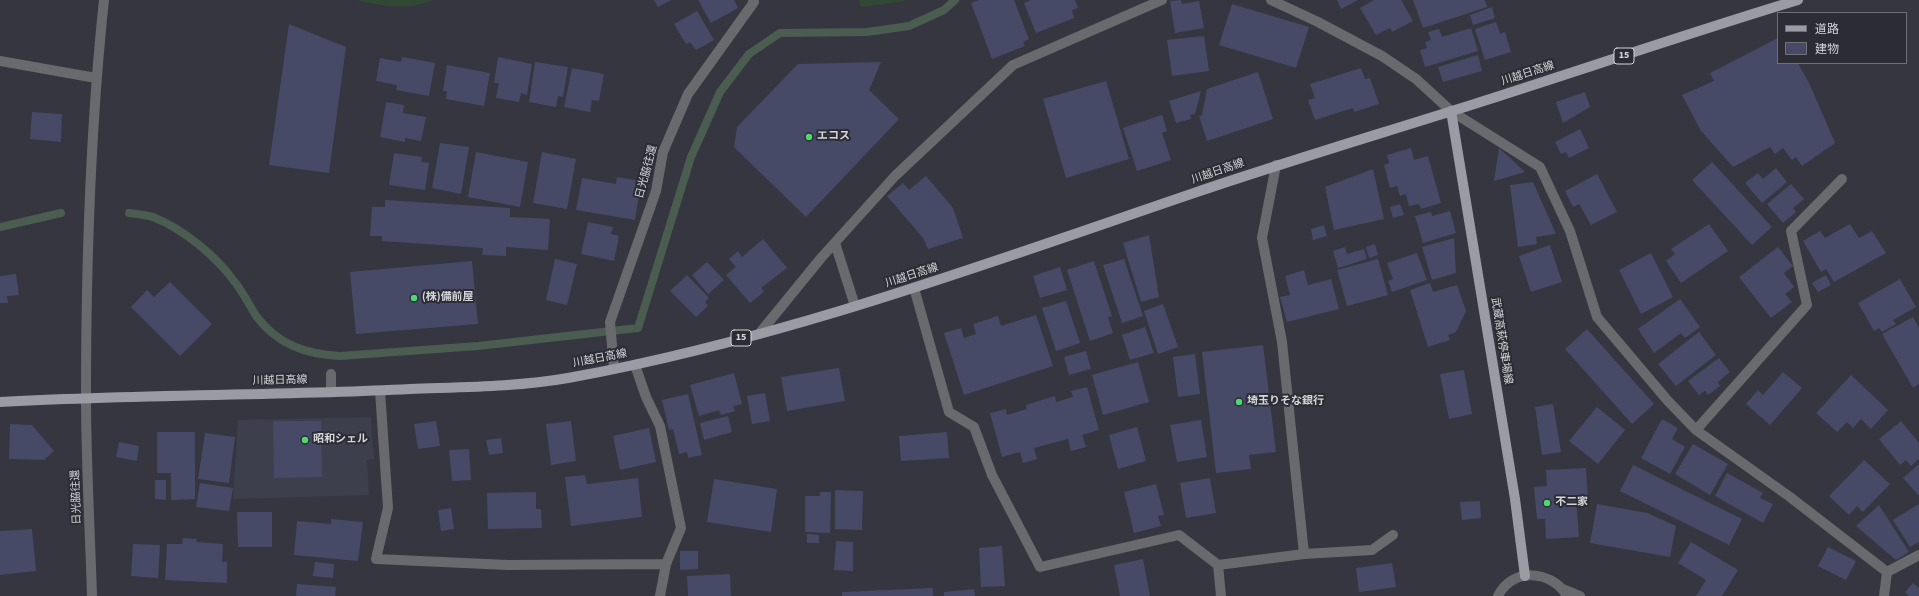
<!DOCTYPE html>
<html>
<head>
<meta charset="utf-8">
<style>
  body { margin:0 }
  #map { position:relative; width:1919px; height:596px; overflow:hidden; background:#35363f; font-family:"Source Sans 3","Noto Sans JP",sans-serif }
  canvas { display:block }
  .legend { position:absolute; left:1777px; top:12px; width:130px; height:52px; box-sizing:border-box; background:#2b2c34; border:1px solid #6f7076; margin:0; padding:5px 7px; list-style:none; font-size:12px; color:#d4d5da }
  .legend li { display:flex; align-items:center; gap:8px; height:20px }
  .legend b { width:20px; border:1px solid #6f7076 }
</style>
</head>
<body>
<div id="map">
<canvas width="1919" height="596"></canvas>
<ul class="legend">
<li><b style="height:5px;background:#9a9ba4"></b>道路</li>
<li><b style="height:11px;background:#464a67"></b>建物</li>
</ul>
</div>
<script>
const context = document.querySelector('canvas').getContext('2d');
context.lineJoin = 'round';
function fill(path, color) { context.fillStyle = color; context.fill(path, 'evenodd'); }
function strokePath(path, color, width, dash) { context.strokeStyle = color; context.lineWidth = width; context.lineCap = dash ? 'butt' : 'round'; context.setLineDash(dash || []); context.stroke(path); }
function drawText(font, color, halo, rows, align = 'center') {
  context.font = font + ' "Source Sans 3","Noto Sans JP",sans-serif'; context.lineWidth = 4; context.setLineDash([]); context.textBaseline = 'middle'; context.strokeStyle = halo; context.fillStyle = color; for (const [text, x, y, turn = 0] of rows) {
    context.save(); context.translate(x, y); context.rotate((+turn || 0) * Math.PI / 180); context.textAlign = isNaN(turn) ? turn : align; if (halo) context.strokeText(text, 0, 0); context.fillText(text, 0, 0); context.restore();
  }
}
fill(new Path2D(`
  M371,417L374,459L367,460L369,495L233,499L238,420Z`), '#3d3f4d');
fill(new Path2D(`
  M357,0H433C409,11 381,6 357,0Z
  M859,0H904L905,1L861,7Z`), '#314835');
strokePath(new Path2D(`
  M129,213C136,214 145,215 153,217C183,229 215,255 234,281C243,292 249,305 257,317C278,345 306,354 340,356L478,346L638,328L691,157L720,92L749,54L780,33L867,32L909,26L944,10L955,0
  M0,227L61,213`), '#4b5d50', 8);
fill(new Path2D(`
  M654,0H671L658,7Z
  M698,0H734L738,8L711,23Z
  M979,0H1014L1029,39L1023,42L1025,46L992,59L971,3Z
  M1031,0H1075L1078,8L1072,10L1074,18L1036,33L1024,3Z
  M1181,0L1182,4L1199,1L1204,28L1175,33L1170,1Z
  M1337,0H1358L1341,9Z
  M1374,0H1401L1413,21L1392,32L1390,28L1376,35L1360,8Z
  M1413,0H1485L1487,7L1423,28Z
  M1232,4L1309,27L1296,68L1219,45Z
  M1492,7L1495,18L1473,25L1470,15Z
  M697,11L714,40L696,50L690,42L686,44L674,24Z
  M1496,22L1500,34L1505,32L1511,52L1485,60L1475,29Z
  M289,24L346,47L329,173L269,165Z
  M1471,28L1478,51L1425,67L1420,50L1427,48L1425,42L1431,40L1428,32L1439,29L1442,37Z
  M1204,36L1209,71L1172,76L1167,40Z
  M1778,38V63H1798L1810,85L1835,143L1802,166L1796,157L1792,160L1783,148L1775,154L1770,147L1733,167L1701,131L1682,95L1714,81L1710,73Z
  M1478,55L1482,71L1443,82L1438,67Z
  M402,57L435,63L429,96L396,90L397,85L376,81L380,58L401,62Z
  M498,57L532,64L527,95L521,93L519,102L496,98L499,83H494Z
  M535,62L568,67L563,97L558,96L556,107L529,102Z
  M881,62L869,90L899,119L806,217L734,147L737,127L798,64Z
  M447,65L490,73L484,106L446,99L447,91H443Z
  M572,68L604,74L599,101L592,100L590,112L564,107Z
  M1361,68L1365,79L1370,78L1379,104L1354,112L1353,108L1315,120L1308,100L1315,98L1310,84Z
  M1258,72L1273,119L1207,141L1199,116L1202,115L1207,89Z
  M1106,81L1129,159L1066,178L1043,99Z
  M1201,91L1195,114L1190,115L1191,119L1176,123L1169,101Z
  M1585,92L1590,107L1563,123L1556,102Z
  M386,102L404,105L403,113L426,117L421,141L405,138V142L380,137Z
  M32,112L62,114L61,142L30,139Z
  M1162,115L1167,131L1162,133L1171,160L1137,171L1123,128Z
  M1580,129L1589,148L1569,158L1566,152L1561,154L1555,142Z
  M440,143L469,147L461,194L432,188Z
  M1411,148L1414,160L1428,156L1441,203L1421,209L1419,204L1409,206L1406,194L1400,196L1397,186L1390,188L1384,165L1389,163L1387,155Z
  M1499,148L1525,172L1494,181Z
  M476,152L528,162L520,207L468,197Z
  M542,152L576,159L567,209L533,203Z
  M394,153L422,157L421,162L429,163L425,190L389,185Z
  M1712,162L1772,227L1752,245L1692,180Z
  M1776,168L1787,182L1762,203L1745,183L1758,173L1763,179Z
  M1373,169L1384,219L1334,230L1325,187Z
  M1597,174L1617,212L1591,225L1579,204L1573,207L1565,191Z
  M926,176L953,208L963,238L928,249L923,238L887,196L903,183L909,190Z
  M617,177L641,181L635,220L576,210L582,178L616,184Z
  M1533,182L1556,234L1536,237L1537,244L1518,247L1510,185Z
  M1791,184L1804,199L1793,208L1796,212L1783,223L1767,204Z
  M385,200L510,208V217L550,219L548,250L506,247V256L482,255L483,248L382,241V236H370L372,207H385Z
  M1400,204L1404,215L1393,218L1390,207Z
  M1450,211L1456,233L1423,243L1415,216L1431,212L1432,216Z
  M588,222L613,227L611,234L619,236L614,261L581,254Z
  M1709,224L1728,251L1681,283L1666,261L1675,254L1671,249Z
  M1850,224L1859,238L1872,231L1886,253L1834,282L1826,269L1821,272L1803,241L1820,231L1825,238Z
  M1324,225L1327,236L1313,240L1311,229Z
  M1149,235L1159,297L1141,302L1123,243Z
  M1454,238L1456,273L1432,280L1422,247Z
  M763,239L787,268L761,288L764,292L750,303L726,275L736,267L729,259L738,251L742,257Z
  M1375,244L1378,255L1369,258L1366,247Z
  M1550,245L1562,282L1531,292L1519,256Z
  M1345,247L1347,254L1364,249L1367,259L1338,268L1333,251Z
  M1778,247L1793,266L1784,273L1794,287L1785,294L1792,302L1771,318L1739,277Z
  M1417,253L1427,280L1392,292L1388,281L1393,279L1387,263Z
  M1651,253L1673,297L1641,314L1619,270Z
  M555,259L577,264L567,305L546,300Z
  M1124,259L1143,316L1122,323L1103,265Z
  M1378,259L1388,295L1347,306L1337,270Z
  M472,261L478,324L356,334L350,272Z
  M1094,261L1112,316L1108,317L1113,333L1090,341L1067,270Z
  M707,262L724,280L708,294L692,275Z
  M1060,267L1067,290L1040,298L1033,276Z
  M1304,270L1308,285L1331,279L1339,309L1287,322L1280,297L1290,295L1285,276Z
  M16,274L19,295L7,296L8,303H0V276Z
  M687,275L709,298L705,302L708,306L696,317L670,291Z
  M1826,275L1831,285L1818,292L1812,283Z
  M1900,279L1916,307L1893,320L1896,324L1882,332L1879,328L1874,331L1858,303Z
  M170,282L212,324L180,356L131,307L147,290L154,297Z
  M1430,283L1433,292L1457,285L1466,311L1456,332L1448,335L1450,340L1428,347L1410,290Z
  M1680,299L1700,327L1685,338L1681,333L1654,353L1638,329Z
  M1066,301L1080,343L1056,351L1042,308Z
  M1163,304L1178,347L1158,354L1144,311Z
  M1036,315L1053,366L964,395L944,333L961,328L964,338L976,334L973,324L998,316L1001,326Z
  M1913,317L1919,328V384L1913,388L1882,334Z
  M1145,327L1154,353L1130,360L1122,335Z
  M1587,329L1654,404L1632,424L1565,349Z
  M1699,332L1716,355L1676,386L1658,364Z
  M1263,345L1276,452L1249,455L1251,469L1216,473L1202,352Z
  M1086,351L1091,369L1069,375L1064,357Z
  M1195,354L1200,394L1178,397L1173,357Z
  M1719,358L1730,372L1718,382L1720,386L1708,395L1705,391L1699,395L1688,381Z
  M1138,362L1149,402L1103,415L1092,375Z
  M839,368L845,401L787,411L781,377Z
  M1464,370L1472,414L1449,419L1440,374Z
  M1783,372L1802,388L1770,425L1746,404L1758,390L1763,395Z
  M734,373L742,404L733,406L735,411L721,415L719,410L699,416L690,385Z
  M1851,375L1888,410L1871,429L1861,419L1853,428L1847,422L1837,432L1816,413Z
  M1087,387L1099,430L1082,435L1086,447L1071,451L1068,439L1034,448L1037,459L1023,463L1020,452L1002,457L990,413L1006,409L1007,415L1027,409L1026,405L1055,396L1056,402L1073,397L1071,391Z
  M765,393L770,421L752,424L747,396Z
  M688,394L702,455L688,458L687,452L679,454L673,429L669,430L662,400Z
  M1553,404L1561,452L1542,455L1535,407Z
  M1597,407L1625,430L1598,464L1569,441Z
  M728,416L732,432L704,440L700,423Z
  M1662,419L1678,428L1672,439L1685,447L1670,474L1641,458Z
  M1201,420L1207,457L1177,462L1170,425Z
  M273,421H321L322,477L274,478Z
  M436,421L440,446L418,449L414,424Z
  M571,421L576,461L551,465L546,424Z
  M1901,421L1919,443V459L1911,466L1906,460L1900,465L1879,439Z
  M10,424L32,425L54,451L44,460L9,459Z
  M1137,427L1146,461L1118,469L1109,435Z
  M649,428L656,462L620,470L613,436Z
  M157,432H195V499L171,500V473H157Z
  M947,432L949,458L901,461L899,436Z
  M205,433L235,437L229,483L198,479Z
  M501,438L503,453L489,455L486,440Z
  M119,442L139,446L137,461L116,457Z
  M1693,444L1728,464L1710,495L1675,474Z
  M469,449L471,480L452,481L449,450Z
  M1864,460L1890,484L1863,512L1857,506L1849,515L1829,496Z
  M1919,464V496L1903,478Z
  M1633,465L1742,519L1729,545L1620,491Z
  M1586,468L1588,497L1576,498L1579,537L1546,539L1545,519H1537L1534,487L1547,486L1546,470Z
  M1727,473L1763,493L1760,498L1773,504L1763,523L1715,496Z
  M585,475L587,484L638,478L642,517L571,526L565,477Z
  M1210,478L1216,513L1186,518L1180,483Z
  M714,479L777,489L771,532L707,522Z
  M155,480H166V500L155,499Z
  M200,483L233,488L229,511L196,507Z
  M1156,484L1164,515L1158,516L1161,526L1134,533L1124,492Z
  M835,490L863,491L862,530L835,529Z
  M536,492V509H541L542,528L488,529L487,493Z
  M820,492H831L830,533L805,532V496H820Z
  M1480,501L1481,518L1462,520L1460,502Z
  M1597,504L1647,513L1676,526L1670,557L1590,543Z
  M1919,504V542L1910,547L1893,520Z
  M1879,505L1909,552L1896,560L1856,526Z
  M451,508L454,529L441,531L438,510Z
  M237,512H272V547H238Z
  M331,519L363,522L358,561L294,555L297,521L331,524Z
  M32,529L36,571L0,575V531Z
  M807,534L819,535V543H807Z
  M183,538L197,539L196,542L223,544L222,562H227V583L165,580L167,544H182Z
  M836,541L853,542V571L834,570Z
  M1691,542L1738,570L1722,596H1696L1706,580L1678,563Z
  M133,544L160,545L158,578L131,576Z
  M1002,546L1005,586L981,587L979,548Z
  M1828,547L1856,561L1846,580L1818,566Z
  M680,551H698V569L680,570Z
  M1143,559L1150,596H1120L1114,565Z
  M315,562L334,564L333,578L313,576Z
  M1392,563L1396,587L1359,592L1356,568Z
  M730,574L731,596H688L687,576Z
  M1913,583L1919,588V596H1909L1905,592Z
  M297,584L336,587L335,596H296Z
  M933,588V596H842V592Z
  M974,589L975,596H944V592Z`), '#464a67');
strokePath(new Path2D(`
  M1271,0L1318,22L1382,56L1416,79L1451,111L1540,167L1570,231L1597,317L1668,401L1696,430L1790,497L1887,572L1884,596
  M0,61L96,78
  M1276,165L1262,238L1282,342L1304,554
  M835,243L855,306
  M914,288L949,412L974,427L992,475L1040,567L1179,535L1218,565L1304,554L1372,550L1393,535
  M759,334L821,258L895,176L1013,65L1162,0
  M635,365L646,397L660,426L681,528L666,564L660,596
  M614,369L610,322L656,191L663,152L688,94L754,2L753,0
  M380,391L388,508L376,559L508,565L666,564
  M331,392V374
  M1696,430L1807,305L1791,231L1842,179
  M1218,565L1221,596
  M1887,572L1919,555
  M1563,589L1580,596
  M92,596C90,530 86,463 86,396C86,264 90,131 104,0
  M1498,596C1512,567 1552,570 1567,596`), '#696a6e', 10);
strokePath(new Path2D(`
  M1451,111L1515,499L1525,576
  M0,402C137,394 274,396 410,389C462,387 517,387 568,378C783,339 988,263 1194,193C1279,164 1366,138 1452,111C1567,75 1682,35 1798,0`), '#9a9ba4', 10);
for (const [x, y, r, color] of [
  [809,137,4,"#52d673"],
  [414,298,4,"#52d673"],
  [1239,402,4,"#52d673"],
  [305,440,4,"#52d673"],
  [1547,503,4,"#52d673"]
]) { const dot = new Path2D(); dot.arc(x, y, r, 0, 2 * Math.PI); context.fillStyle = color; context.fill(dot); strokePath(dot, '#2b2c34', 1.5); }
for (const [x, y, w] of [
  [1624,56,20],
  [741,338,20]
]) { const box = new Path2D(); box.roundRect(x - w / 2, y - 8, w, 16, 3); context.fillStyle = '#2b2c34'; context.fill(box); strokePath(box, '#d4d5da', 1); }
drawText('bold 10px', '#d4d5da', null, [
  ["15",1624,56],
  ["15",741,338]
]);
drawText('11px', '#d4d5da', '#2b2c34', [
  ["川越日高線",1528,74,-18],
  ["日光脇往還",647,172,-75],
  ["川越日高線",1218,172,-19],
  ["川越日高線",912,276,-18],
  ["武蔵高萩停車場線",1501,341,81],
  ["川越日高線",600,359,-11],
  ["川越日高線",280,381,-1],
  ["日光脇往還",77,497,-92]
]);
drawText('bold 11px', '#d4d5da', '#2b2c34', [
  ["エコス",817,137],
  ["(株)備前屋",422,298],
  ["埼玉りそな銀行",1247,402],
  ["昭和シェル",313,440],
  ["不二家",1555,503]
], 'left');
</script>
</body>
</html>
